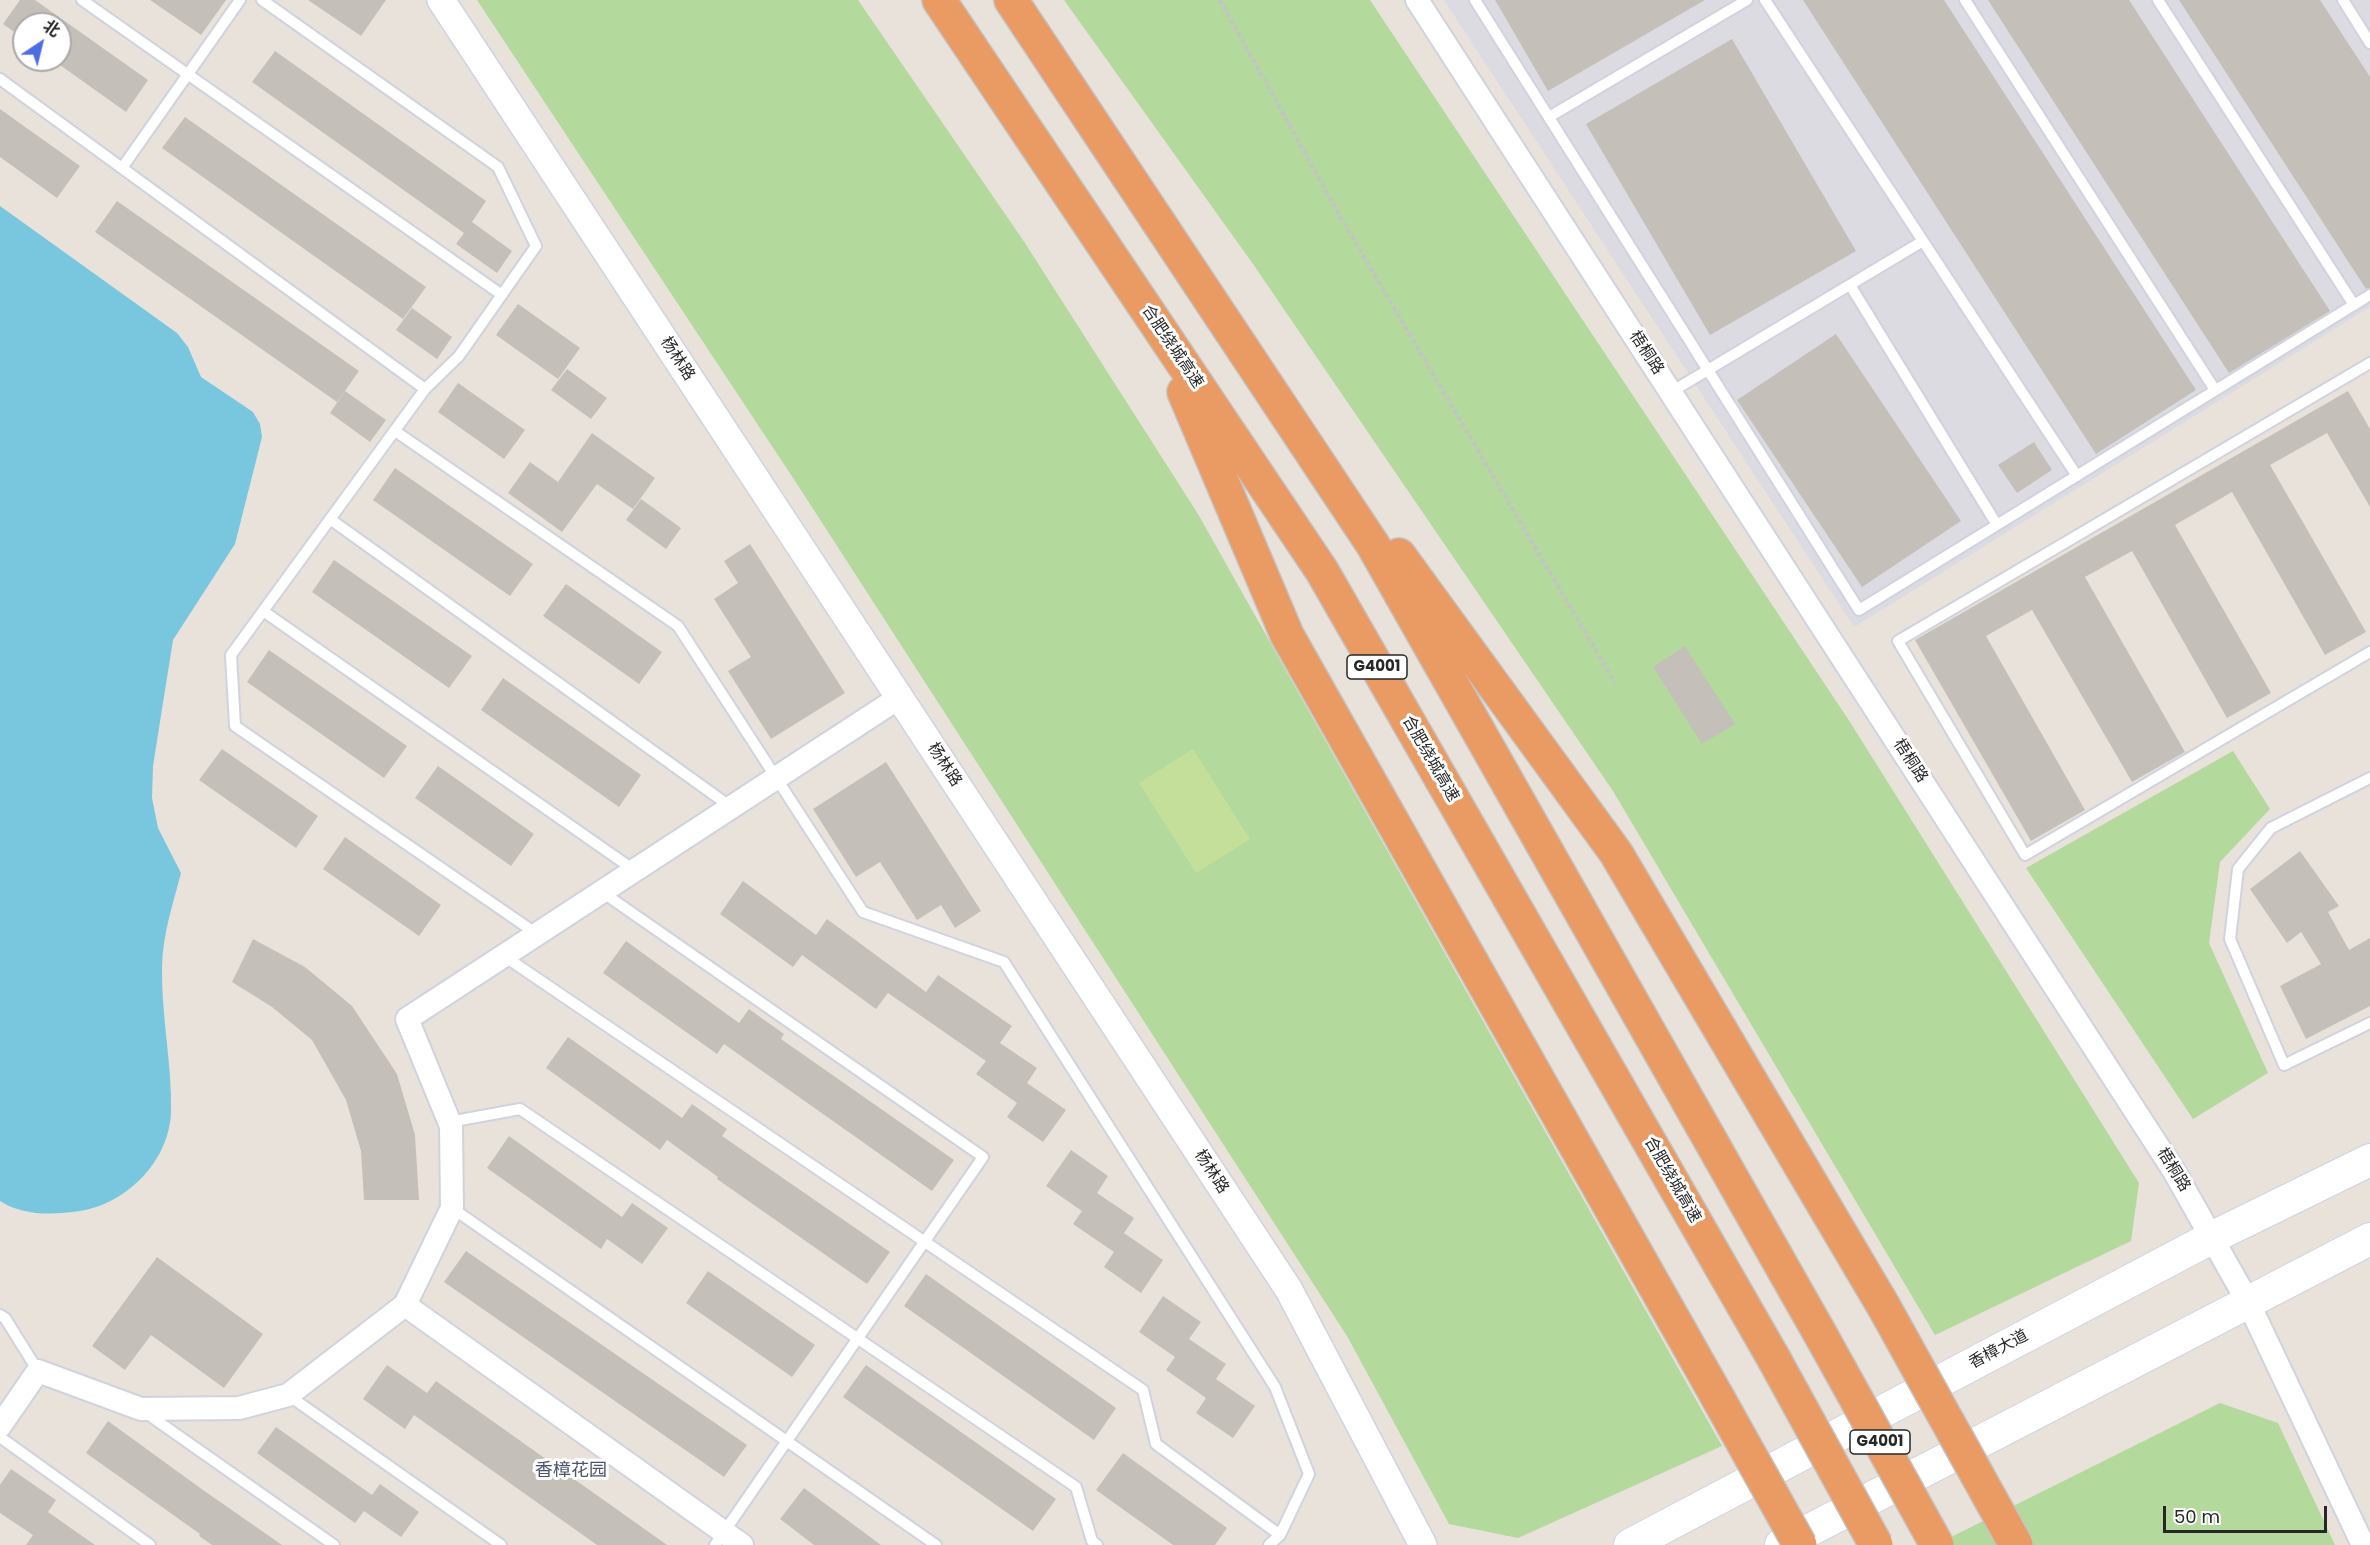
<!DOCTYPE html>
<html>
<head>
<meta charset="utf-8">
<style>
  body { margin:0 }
  #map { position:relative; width:2370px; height:1545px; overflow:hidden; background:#e8e2da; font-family:Poppins,"Noto Sans SC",sans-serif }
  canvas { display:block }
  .north { position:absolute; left:12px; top:12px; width:60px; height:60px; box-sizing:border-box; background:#fff; border:2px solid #a9a9a9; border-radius:50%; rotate:35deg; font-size:16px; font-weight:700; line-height:24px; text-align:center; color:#272727 }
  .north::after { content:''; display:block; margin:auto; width:21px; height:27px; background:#4c6de4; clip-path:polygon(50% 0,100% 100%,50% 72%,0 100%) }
  .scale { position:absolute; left:2163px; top:1506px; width:164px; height:27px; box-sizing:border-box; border:3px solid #272727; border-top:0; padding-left:8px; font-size:18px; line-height:21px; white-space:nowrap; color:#272727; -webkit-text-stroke:4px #fff; paint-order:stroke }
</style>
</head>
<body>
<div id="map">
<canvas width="2370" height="1545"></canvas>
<div class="north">北</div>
<div class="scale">50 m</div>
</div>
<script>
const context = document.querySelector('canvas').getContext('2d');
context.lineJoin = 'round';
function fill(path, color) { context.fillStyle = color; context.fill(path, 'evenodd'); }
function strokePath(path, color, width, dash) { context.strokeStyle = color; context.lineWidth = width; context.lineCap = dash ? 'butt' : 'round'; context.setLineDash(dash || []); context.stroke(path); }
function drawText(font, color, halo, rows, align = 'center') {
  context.font = font + ' Poppins,"Noto Sans SC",sans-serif'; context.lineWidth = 6; context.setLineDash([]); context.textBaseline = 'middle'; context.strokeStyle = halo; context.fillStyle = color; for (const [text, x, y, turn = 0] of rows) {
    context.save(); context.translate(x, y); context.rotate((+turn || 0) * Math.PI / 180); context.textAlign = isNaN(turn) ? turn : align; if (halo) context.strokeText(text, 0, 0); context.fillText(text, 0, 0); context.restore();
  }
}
fill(new Path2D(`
  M1444,0H2370V307L1854,627Z`), '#dcdbe1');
fill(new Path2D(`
  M477,0H858L1025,243L1198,514L1722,1446L1518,1538L1449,1524L1347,1336L799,487Z
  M1064,0H1370L1850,722L2139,1183L2131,1241L1935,1335L1613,791L1253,264Z
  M2233,751L2270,809L2220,862L2209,943L2268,1073L2193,1119L2026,868Z
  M2220,1403L2278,1423L2335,1545H1935Z`), '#b3d99d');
fill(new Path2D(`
  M1193,749L1250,839L1196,873L1139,783Z`), '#c4df9a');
fill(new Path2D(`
  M0,206L177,333L188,347L201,377L253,412L260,424L262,437L235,544L173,640L153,766L152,798L158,828L181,873C173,904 163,933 162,966C161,1015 172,1063 171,1111C170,1161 126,1204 80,1211C53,1215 23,1216 0,1201Z`), '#79c7df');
fill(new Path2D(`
  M20,0H35L148,80L126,112L60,65V24H24V39L3,24Z
  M150,0H226L201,35Z
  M308,0H386L361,36Z
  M1495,0H1705L1548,91Z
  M1803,0H1944L2196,390L2096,454Z
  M1988,0H2129L2330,311L2229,373Z
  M2179,0H2320L2370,77V288L2366,289Z
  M1732,39L1856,251L1710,335L1586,124Z
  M275,51L486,201L472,222L512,251L497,273L456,244L464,233L252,82Z
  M0,109L80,166L57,198L0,157Z
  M185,117L426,287L403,319L162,148Z
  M117,201L359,371L337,402L95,232Z
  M518,304L580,348L558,379L496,335Z
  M412,308L452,337L437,359L396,330Z
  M1836,334L1961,521L1862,587L1737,400Z
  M567,369L607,398L591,419L551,390Z
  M458,383L525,430L504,459L438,412Z
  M345,391L386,420L370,442L330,413Z
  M2348,391L2370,429V507L2327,433L2270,465L2366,632L2325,655L2232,492L2175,525L2271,693L2227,718L2132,551L2085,577L2185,752L2132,782L2032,610L1986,636L2085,810L2031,841L1915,640Z
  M592,433L655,478L633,509L597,484L562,532L508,493L530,462L558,482Z
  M2034,442L2052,470L2017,493L1998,465Z
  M395,468L533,564L510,596L373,500Z
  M641,499L681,528L666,549L626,520Z
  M750,544L845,693L771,739L728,671L751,657L714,599L738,583L724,561Z
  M334,560L472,656L449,688L312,592Z
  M566,584L662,652L639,684L543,616Z
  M1685,646L1735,724L1702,744L1653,667Z
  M269,650L407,746L384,778L247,682Z
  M503,678L641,775L619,807L481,710Z
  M222,749L318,816L296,848L199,780Z
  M886,762L981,911L955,928L941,905L917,920L880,862L856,877L813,809Z
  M438,766L534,834L511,866L415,798Z
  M345,837L441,905L419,936L323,869Z
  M2300,851L2339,906L2328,912L2349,950L2370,938V1006L2306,1039L2280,986L2321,964L2301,932L2287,943L2250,889Z
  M743,881L816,935L827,919L926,992L938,975L1012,1026L1000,1043L1037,1068L1027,1083L1066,1110L1043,1142L1007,1117L1017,1103L976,1074L986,1061L888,993L876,1009L802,955L793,967L720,914Z
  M253,939L305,967L352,1006L397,1074L415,1135L419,1200H364L361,1151L346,1100L312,1040L272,1007L232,982Z
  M626,941L739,1023L749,1009L784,1034L781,1039L954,1160L932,1191L724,1044L717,1054L603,973Z
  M568,1037L682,1118L692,1104L727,1129L722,1136L890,1252L867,1284L717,1179L718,1177L667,1140L660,1150L546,1068Z
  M509,1136L622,1217L632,1203L668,1228L642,1264L607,1239L601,1249L487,1168Z
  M1071,1150L1108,1176L1097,1193L1134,1218L1124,1233L1163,1260L1141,1293L1104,1267L1114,1252L1073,1224L1082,1211L1046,1186Z
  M466,1251L747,1445L724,1477L444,1282Z
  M157,1257L263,1334L224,1388L151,1335L125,1370L92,1346Z
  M708,1271L815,1345L792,1377L686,1303Z
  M926,1274L1116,1408L1094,1440L904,1306Z
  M1163,1296L1201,1322L1189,1339L1226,1364L1216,1379L1255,1406L1233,1438L1196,1413L1206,1398L1166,1370L1175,1357L1139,1332Z
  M387,1365L427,1393L436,1381L667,1545H597L414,1415L405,1429L363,1399Z
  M866,1365L1056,1499L1033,1531L843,1397Z
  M108,1421L203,1490L282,1545H212L199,1536L200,1534L86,1453Z
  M276,1427L372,1495L380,1484L419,1512L401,1537L364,1511L355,1523L257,1453Z
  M1123,1453L1227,1528L1215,1545H1173L1096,1490Z
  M11,1469L56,1500L48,1512L95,1545H26L33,1535L0,1513V1485Z
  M804,1488L881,1545H814L780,1519Z`), '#c4c0b9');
const service = new Path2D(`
  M82,0L502,295
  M262,0L498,167L536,246L459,356L425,389
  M1475,0L1859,610L2370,295
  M1765,0L2077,476
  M1965,0L2215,390
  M2158,0L2354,305
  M2343,0L2370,43
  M0,79L425,389L231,655L235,726L537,934
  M1549,117L1747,0
  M122,168L240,0
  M1850,285L1997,525
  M2370,363L1898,641L2025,855L2370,652
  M1671,392L1923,241
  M395,431L678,626L863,912L1004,962L1275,1387L1309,1474L1280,1535L1269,1545
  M330,519L731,807
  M263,611L634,870
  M2370,778L2271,828L2238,869L2230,939L2284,1065L2370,1023
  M602,892L983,1157L715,1545
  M504,956L1143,1390L1156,1444L1280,1535
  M449,1122L520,1109L1076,1487L1092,1541L1097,1545
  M452,1208L936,1545
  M0,1315L5,1318L38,1371
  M288,1395L501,1545
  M146,1413L334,1545
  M0,1437L150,1545`);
const minor = new Path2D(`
  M1417,0L2174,1171L2248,1302L2363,1545
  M405,1305L742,1545
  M0,1426L38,1371L141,1409L239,1408L288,1395L405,1305L452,1208L451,1126L407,1019L900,697`);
const tertiary = new Path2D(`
  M441,0L1289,1290L1423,1545`);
const secondary = new Path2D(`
  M1630,1545L2213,1237L2370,1160
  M1781,1545L2370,1239`);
const motorway = new Path2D(`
  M939,0L1322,571L1774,1359
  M1011,0L1373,545L1823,1339
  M1184,392L1287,635L1718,1398
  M1399,555L1616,853L1884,1307`);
strokePath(service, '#d0d3df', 14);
strokePath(minor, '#d0d3df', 26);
strokePath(tertiary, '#d0d3df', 30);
strokePath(secondary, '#d0d3df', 34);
strokePath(motorway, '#c3c3c3', 36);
strokePath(new Path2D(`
  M1220,0L1341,218L1615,683`), '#c3c3c3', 4, [4.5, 3]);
strokePath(service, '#fff', 10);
strokePath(minor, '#fff', 22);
strokePath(tertiary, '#fff', 27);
strokePath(secondary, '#fff', 32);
strokePath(motorway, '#ea9a63', 33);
const motorwayBridge = new Path2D(`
  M1884,1307L2016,1545
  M1823,1339L1937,1545
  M1774,1359L1876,1545
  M1718,1398L1800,1545`);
strokePath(motorwayBridge, '#c3c3c3', 36, []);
strokePath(motorwayBridge, '#ea9a63', 33);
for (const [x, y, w] of [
  [1377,667,60],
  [1880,1442,60]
]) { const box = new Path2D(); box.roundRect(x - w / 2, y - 12, w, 24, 4.5); context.fillStyle = '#fff'; context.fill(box); strokePath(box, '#272727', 1.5); }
drawText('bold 15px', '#272727', null, [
  ["G4001",1377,667],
  ["G4001",1880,1442]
]);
drawText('16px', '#272727', '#fff', [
  ["合肥绕城高速",1172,347,56],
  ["梧桐路",1646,353,57],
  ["杨林路",677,359,57],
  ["合肥绕城高速",1430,759,60],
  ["梧桐路",1910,761,57],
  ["杨林路",944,765,57],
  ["梧桐路",2173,1170,58],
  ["杨林路",1211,1172,57],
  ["合肥绕城高速",1672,1180,60],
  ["香樟大道",1999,1350,-28]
]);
drawText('18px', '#4e5572', '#fff', [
  ["香樟花园",571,1471]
]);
</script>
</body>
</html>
